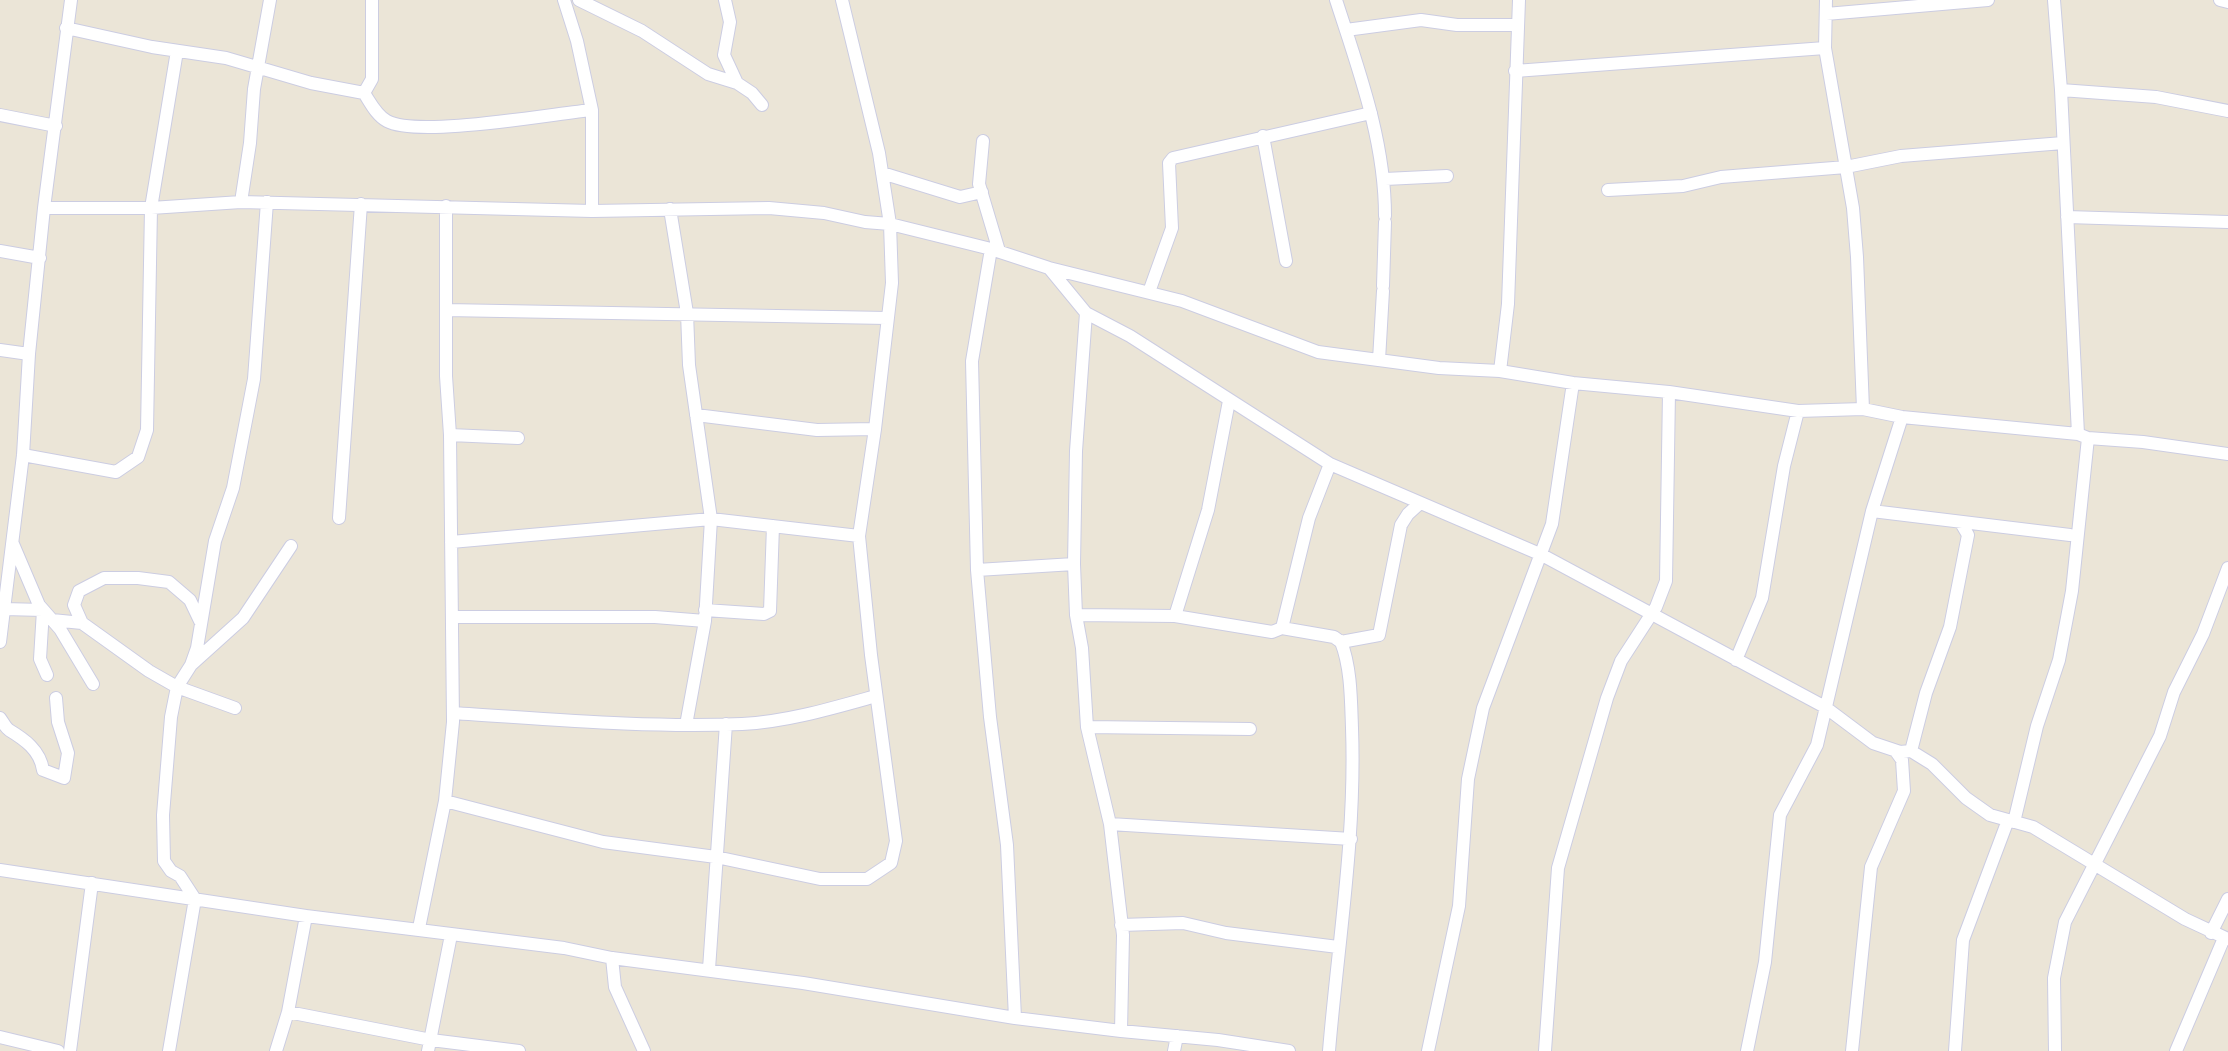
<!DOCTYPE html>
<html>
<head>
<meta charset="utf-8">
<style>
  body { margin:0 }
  canvas { display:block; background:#ebe5d7 }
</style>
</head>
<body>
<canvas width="2228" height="1051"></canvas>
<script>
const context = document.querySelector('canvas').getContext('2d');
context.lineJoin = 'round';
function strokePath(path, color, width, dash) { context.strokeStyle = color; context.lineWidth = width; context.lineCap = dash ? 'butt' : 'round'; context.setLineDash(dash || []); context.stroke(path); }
const minor = new Path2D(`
  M564,0L577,41L592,110V211
  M579,0L642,31L708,74L737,83L752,93L762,105
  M725,0L730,22L724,55L737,83
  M1336,0C1359,71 1385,141 1385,216
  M1826,0L1825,48L1853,208L1857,257L1863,409
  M2054,0L2061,90L2078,434
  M2220,0L2228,2
  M1826,14L1988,0
  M66,28L152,47L226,58L311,83L364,93L372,79V0
  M1346,30L1421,20L1457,25H1517
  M1515,71L1825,48
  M2061,90L2156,97L2228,111
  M364,93C370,102 376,115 387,121C418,138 551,114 592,110
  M0,115L56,126
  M1263,136L1286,261
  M983,141L979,184L999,251
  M882,173L960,197L982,192
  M1385,179L1447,176
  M1608,190L1683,186L1721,177L1846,167L1901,156L2063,143
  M241,202L250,143L254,89L270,0
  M44,208H151L241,202L592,211L769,208L824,213L865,222L890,224L991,249L1049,268L1182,301L1318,352L1439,368L1500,371L1573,383L1669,392L1798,411L1863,409L1902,417L2078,434L2088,438L2143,442L2228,454
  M670,209L687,313L689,365L711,519L705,621L686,725
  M2067,217L2228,222
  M991,249L972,361L977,570L990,717L1007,845L1015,1018
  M0,251L40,258
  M1049,268L1086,313L1130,336L1330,464L1542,555L1825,707L1873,743L1900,752L1911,751L1932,764L1966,798L1990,815L2033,827L2185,919L2228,939
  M1383,286L1385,222
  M1149,292L1172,228L1169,163L1173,158L1371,113
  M446,310L887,318
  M1086,313L1076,451L1074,564L1076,615L1082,648L1087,727L1110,824L1123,935L1121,1031
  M0,350L29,354
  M1379,360L1383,291
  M1500,371L1508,304L1519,0
  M696,415L817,430L875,429
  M450,435L518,438
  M23,455L116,472L138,457L147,430L151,208L177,51
  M1872,511L2070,535
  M339,518L361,204
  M451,542L711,519L859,536
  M13,544L39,605L60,629L93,684
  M977,570L1074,564
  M4,609L43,610L40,659L47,675
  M705,610L764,614L770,611L773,526
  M1076,615L1175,616L1272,632L1282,628L1334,637L1341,642C1351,667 1351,700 1352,728C1356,837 1338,943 1329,1051
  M1175,616L1208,510L1229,401
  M452,617H655L705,621
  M52,620L82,623L74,605L79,591L104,578H138L169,582L190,600L200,621
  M82,623L149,671L177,687L235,708
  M1282,628L1309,518L1330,464
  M0,642L23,455L29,354L44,208L71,0
  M1341,642L1379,635L1401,525L1408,514L1419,504
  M1736,660L1762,598L1784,466L1798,411
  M192,664L243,618L291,546
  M453,713C549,719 646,728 742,724C786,722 833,708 876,696
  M0,718C3,722 5,727 9,730C24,739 40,750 43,770L64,778L68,753L58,722L56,698
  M1087,727L1250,729
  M1911,751L1926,693L1950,627L1968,535L1961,523
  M445,801L603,842L716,857L820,879H867L891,863L896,841L871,655L859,536L875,429L892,283L890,224L879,153L842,0
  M2014,822L2037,726L2059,660L2072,591L2088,438
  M1110,824L1351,839
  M0,870L306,916L564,948L612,958L803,983L1015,1018L1121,1031L1218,1040L1289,1051
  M1121,925L1183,923L1226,933L1338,947
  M419,928L445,801L453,722L450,435L446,376V206
  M2211,933L2228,899
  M612,958L615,987L644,1051
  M709,969L726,724
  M288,1012L431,1040L519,1051
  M0,1037L58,1051
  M70,1051L92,883
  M169,1051L195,899L180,876L171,871L164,861L163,815L171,717L177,687L191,665L197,648L215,541L233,488L254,379L267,202
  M276,1051L288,1012L306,916
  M428,1051L451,935
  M1174,1051L1177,1036
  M1428,1051L1459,906L1468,779L1483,708L1552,524L1573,383
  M1545,1051L1558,868L1607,698L1621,661L1656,607L1666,581L1669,392
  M1747,1051L1765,962L1780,815L1817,745L1872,511L1902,417
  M1852,1051L1871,867L1904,791L1902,760L1897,753L1900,752
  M1955,1051L1963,940L2008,820
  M2055,1051L2054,978L2065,922L2160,736L2174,692L2203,634L2228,568
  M2176,1051L2224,938`);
strokePath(minor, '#cccde2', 14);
strokePath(minor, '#fff', 12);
</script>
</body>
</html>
